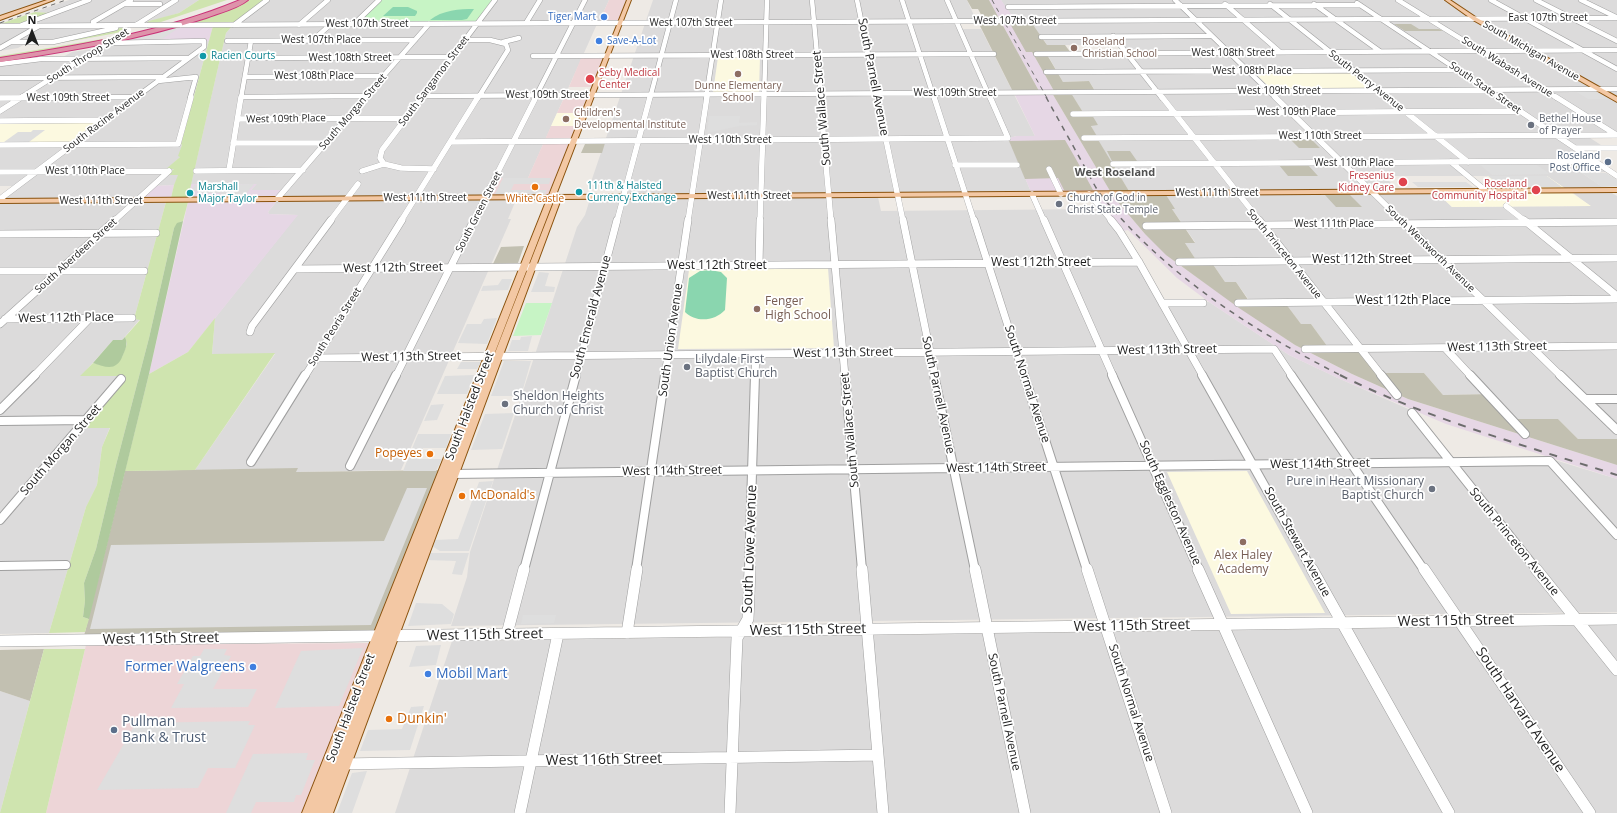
<!DOCTYPE html>
<html>
<head>
<meta charset="utf-8">
<style>
  body { margin:0 }
  #map { position:relative; width:1617px; height:813px; overflow:hidden; background:#eeeae5; font-family:"Open Sans",sans-serif }
  canvas { display:block }
  .north { position:absolute; left:12px; top:12px; width:40px; height:40px; -webkit-text-stroke:3px #fff; paint-order:stroke; rotate:0deg; font-size:11px; font-weight:700; line-height:16px; text-align:center; color:#1e1e1e }
  .north::after { content:''; display:block; margin:auto; width:14px; height:18px; background:#1e1e1e; clip-path:polygon(50% 0,100% 100%,50% 72%,0 100%) }
</style>
</head>
<body>
<div id="map">
<canvas width="1617" height="813"></canvas>
<div class="north">N</div>
</div>
<script>
const context = document.querySelector('canvas').getContext('2d');
context.lineJoin = 'round';
function fill(path, color) { context.fillStyle = color; context.fill(path, 'evenodd'); }
function strokePath(path, color, width, dash) { context.strokeStyle = color; context.lineWidth = width; context.lineCap = dash ? 'butt' : 'round'; context.setLineDash(dash || []); context.stroke(path); }
function drawText(font, color, halo, rows, align = 'center') {
  context.font = font + ' "Open Sans",sans-serif'; context.lineWidth = 3.5; context.setLineDash([]); context.textBaseline = 'middle'; context.strokeStyle = halo; context.fillStyle = color; for (const [text, x, y, turn = 0] of rows) {
    context.save(); context.translate(x, y); context.rotate((+turn || 0) * Math.PI / 180); context.textAlign = isNaN(turn) ? turn : align; if (halo) context.strokeText(text, 0, 0); context.fillText(text, 0, 0); context.restore();
  }
}
fill(new Path2D(`
  M0,0H49L0,17Z
  M69,0H199L179,13L146,23L120,27L115,29L56,42L27,43L18,48L0,51V26L48,13L35,12Z
  M265,0H382L358,22L234,23Z
  M492,0H609L599,22L475,23Z
  M653,0H967L976,20L953,21L957,29H981L1035,136H1017L1008,138L1031,192L620,195L624,181L591,182Z
  M1001,0H1444L1472,19L1617,101V135L1587,136L1601,145H1570L1608,172L1582,173L1604,188H1564L1547,176H1384L1397,189L1129,191L1096,138L1091,125H1098L1083,113L1071,93L1096,92L1089,81L1063,82L1047,54H1129L1122,45H1047L1042,37L1012,20Z
  M1450,0H1617V99L1475,17Z
  M597,24L528,178H496L487,196L277,197L251,190L256,184H191L226,33L233,25Z
  M124,41H209L181,143L182,145L179,156H181L167,169H174L168,175H179L174,185L154,186L139,198L0,199L16,186H0V64L61,58L72,52L93,49L101,44Z
  M1436,192L1452,207L1590,206L1572,192H1610L1617,196V439H1578L1558,419H1515L1492,394L1443,395L1424,373H1383L1327,346L1311,324H1301L1283,300H1249L1236,282H1225L1210,260H1196L1185,243L1195,242L1172,209L1166,195Z
  M878,197L881,211L1100,209L1118,231L1160,305H1207L1205,302H1209L1289,355L1340,379L1413,411L1452,459L1548,458L1617,479V612L451,626L467,577L470,552L577,227L585,215L590,199Z
  M516,200L508,219H511L401,470L296,472L297,469L195,470L275,354H212L215,318L297,215L269,214L268,212L277,201Z
  M166,202L134,319H140L122,340H113L81,376H127L84,427H110L102,447L97,485L86,507L49,633L0,634V203Z
  M1617,625V813H395L452,641Z
  M0,691L30,701L0,813Z`), '#dcdbdb');
fill(new Path2D(`
  M609,0H626L618,22H599Z
  M582,56H604L592,87H569Z
  M565,96H588L581,113H557Z
  M551,126H576L548,195L487,196L496,178H528Z
  M369,643L302,813H46L86,645Z`), '#edd5d7');
fill(new Path2D(`
  M989,0H1001L1011,14H1014L1018,20H1000Z
  M1001,22H1009L1032,52L1054,91H1039Z
  M177,26H213L209,41L110,42Z
  M1014,93H1052L1110,191L1031,192L1008,138L1017,136H1035Z
  M191,184H257L251,190H284L277,197L188,198Z
  M174,185L171,198H139L154,186Z
  M1112,195L1145,234L1178,264L1295,345L1352,374L1408,399L1617,465V479L1446,424L1340,379L1289,355L1209,302L1177,278L1128,230L1123,231L1094,196Z
  M277,201L268,212L269,214L298,215L188,352L149,374L188,202Z`), '#e6d7e5');
fill(new Path2D(`
  M718,57H760L759,92H713Z
  M1350,72L1370,88L1271,89L1255,73Z
  M557,113H581L576,126H551Z
  M97,122L70,142H0V123Z
  M1487,176H1547L1591,206L1452,207L1436,192H1507Z
  M828,268L834,348L678,349L689,270Z
  M1247,471L1325,613L1231,614L1167,472Z`), '#fcf9e0');
fill(new Path2D(`
  M967,0H989L1000,20H984L978,9H972Z
  M978,22H1001L1039,91L1013,92Z
  M1009,22H1031L1047,45H1065L1071,53H1046L1063,82L1089,81L1095,91H1054L1032,52H1026Z
  M1394,24H1411L1419,29H1439L1443,31H1405Z
  M1052,93H1071L1084,114L1092,115L1098,125L1091,126L1098,138H1097L1129,191H1110Z
  M1290,139H1311L1320,148H1299Z
  M1065,140L1077,161L1093,190H1064L1058,178L1025,179L1009,141Z
  M605,143L602,153H581L585,144Z
  M1107,151H1130L1137,161H1112Z
  M1592,163L1602,170H1577L1568,164Z
  M1279,165H1308L1318,176H1288Z
  M1112,195H1166L1175,209H1172L1195,243H1185L1198,263H1212L1225,282H1236L1251,304H1286L1301,324H1311L1330,350H1358L1376,373H1424L1443,395L1492,394L1515,419H1558L1578,439H1617V465L1408,399L1352,374L1295,345L1239,308L1166,255L1145,234Z
  M1325,195H1350L1362,207H1336Z
  M524,246L518,263L493,264L501,247Z
  M298,468L296,472L445,470L380,636L83,640L125,471Z
  M44,649L30,701L0,691V650Z`), '#c2c0b1');
fill(new Path2D(`
  M199,0H227L155,24L146,23L149,21L179,13Z
  M250,0H265L234,23L185,24Z
  M35,12L50,13L23,24H0Z
  M233,25L226,33L188,198H171L174,185L178,175H167L174,169H166L180,157L178,156L182,145L181,144L213,26Z
  M120,27L128,28L120,32L111,34L0,54L66,42Z
  M114,37L109,39L0,58V56Z
  M166,202H188L183,221L180,222L174,228L149,338L116,465L96,549L84,583L85,601L83,617L89,619L85,632L49,633L86,507L97,485L102,447L110,428H83L126,376H80L93,363L101,365L122,357L127,344L125,337L140,320L134,319Z
  M215,318L212,354L275,353L195,470L125,471L149,374L188,352Z
  M44,649H85L46,813H0Z`), '#cfe4af');
fill(new Path2D(`
  M183,221L149,374L89,619L83,617L85,601L84,583L96,549L116,465L149,338L174,228L177,223Z
  M125,337C128,344 126,348 123,355C117,371 107,368 93,363L113,340H122Z`), '#afca9d');
fill(new Path2D(`
  M382,0H492L476,22L357,23Z
  M526,303H552L541,335L513,336Z`), '#c7f4c5');
fill(new Path2D(`
  M393,7H408L417,11V13L415,16H383Z
  M474,9L467,19L462,20H430C442,10 460,9 474,9Z
  M710,270L721,272L727,278L725,310C715,321 696,323 685,312L689,278L700,271Z`), '#8ad6af');
fill(new Path2D(`
  M175,27H180L162,39L125,40Z
  M1573,90L1595,91L1611,99H1588Z
  M709,116H740L739,123L757,122V125L739,126L707,133Z
  M33,130H45L29,142H4L18,132H31Z
  M1480,165H1537L1550,174L1492,175Z
  M1582,173H1606L1617,180V186L1602,187Z
  M1488,176H1547L1562,187H1502Z
  M503,178H551L549,184H514L511,190H547L545,194H495Z
  M1412,182H1466L1473,187H1418Z
  M254,184L244,196H219L221,193H197L199,191H192L194,185Z
  M539,272L549,273L545,286L555,287L554,292H531Z
  M502,279H512L508,290L481,291L483,286L498,285Z
  M497,318L487,344L458,343L467,324H481L484,319Z
  M532,336L528,351H508L512,340H520L521,337Z
  M504,361H531L521,396H491Z
  M461,362H481L477,369H457Z
  M474,375L467,394H437L445,376Z
  M444,404L437,420L424,421L431,405Z
  M514,413L502,449L471,450L485,414Z
  M418,434H451L446,448H423L419,459H442L436,471H403Z
  M493,481L469,551H440L432,546L435,540L458,539L479,482Z
  M407,488H427L371,625L90,629L111,545L384,541Z
  M429,553H469L462,575L452,574L456,561L426,560Z
  M416,603L442,604L454,614L451,624L408,626Z
  M523,615H556L554,623L521,624Z
  M441,645L436,665L409,667L416,646Z
  M363,648L339,706L275,708L301,651Z
  M204,649H227L224,655L231,656L213,689H257L248,707L171,708L184,684H177L193,656H200Z
  M424,706L410,750L360,751L368,730L402,729L411,707Z
  M250,721L248,725H255L235,768H208L198,788L97,790L136,723Z
  M308,753L306,760H315L301,795H296L294,802H256L251,813H226L253,754Z
  M367,771L352,813H337L352,773Z`), '#dedede');
const minorFar4 = new Path2D(`
  M812,0L821,98
  M857,0L877,98
  M902,0L934,98
  M947,0L990,98
  M1175,0L1276,98
  M1398,0L1557,98
  M1491,0L1617,69
  M1536,0L1617,41
  M1581,0L1616,17
  M1357,3L1500,98
  M125,4H160
  M1225,4L1280,52
  M1270,4L1388,98
  M1314,4L1381,52
  M1008,7L1360,5
  M93,22L131,0
  M526,23L540,0
  M354,24L379,0
  M22,25L89,0
  M136,25L176,0
  M180,25L1617,18
  M234,25L267,0
  M299,25L328,0
  M0,26L147,25
  M1113,36L1162,98
  M1041,37L1211,36
  M313,40L331,24
  M465,40H490L506,44L508,50L478,98
  M227,41L415,40
  M11,42H53L116,28
  M503,42L519,38
  M109,43L204,41V47L135,98
  M0,48L39,26
  M1036,54L1617,50
  M533,56L994,54
  M248,58L452,57
  M0,64L41,59L189,58
  M1046,72L1458,70
  M245,77L384,76
  M0,78L163,77
  M158,81L196,77L190,98
  M423,96L1617,89
  M241,97L366,96
  M0,98L136,97
  M20,98L109,42
  M241,98L251,41
  M364,98L429,24
  M421,98L495,0
  M535,98L585,0
  M650,98L676,0
  M706,98L721,0
  M764,98L767,0`);
const minorFar3 = new Path2D(`
  M820,97L831,221
  M877,97L903,221
  M934,97L974,221
  M1162,97L1260,221
  M1275,97L1402,221
  M1387,97L1468,162
  M1499,97L1617,176
  M1556,97L1615,134
  M0,98L94,97
  M0,111L22,97
  M1073,114L1520,111
  M238,119L407,118
  M0,121L106,120
  M1084,138L1617,135
  M451,142L1008,138L990,97
  M233,143H326
  M0,145L178,144L191,97
  M1575,148H1617
  M1451,162L1486,191
  M384,164L380,158L382,150L422,97
  M1113,164L1595,161
  M955,165H1017
  M1049,169L1061,194
  M229,170L241,97
  M196,171L303,170
  M362,171L384,164L401,168L434,169
  M0,172L169,171
  M1032,194L1044,221
  M1089,194L1112,221
  M0,199L136,97
  M277,199L365,97
  M1506,206L1525,221
  M114,221L169,171
  M330,221L358,184
  M401,221L478,97
  M473,221L536,97
  M617,221L650,97
  M688,221L707,97
  M760,221L764,97`);
const minorFar2 = new Path2D(`
  M831,220L845,376
  M903,220L935,376
  M974,220L1024,376
  M1044,220L1113,376
  M1111,220L1119,230L1139,262L1203,376
  M1259,220L1382,376
  M1401,220L1561,376
  M1524,220L1617,296
  M1146,226L1617,222
  M0,234L156,233
  M1179,262L1617,258
  M759,265L760,220
  M295,269L1139,262
  M0,271H144
  M1162,303H1203
  M1238,303L1617,299
  M5,319L132,318
  M0,324L115,220
  M250,332L252,326L331,220
  M1445,348L1471,376
  M1305,349L1617,346
  M316,358L1274,349L1292,376
  M34,376L90,318
  M305,376L402,220
  M396,376L474,220
  M576,376L617,220
  M665,376L688,220
  M755,376L756,354`);
const minorFar1 = new Path2D(`
  M845,375L862,570
  M934,375L975,570
  M1024,375L1087,570
  M1112,375L1199,570
  M1202,375L1312,570
  M1291,375L1424,570
  M1381,375L1397,395
  M1470,375L1525,434
  M1560,375L1617,430
  M1586,399H1617
  M0,410L35,375
  M1412,413L1537,570
  M0,421L86,420
  M251,462L305,375
  M350,466L396,375
  M450,474L1550,461L1617,535
  M0,520L121,379
  M0,566L66,565
  M524,570L576,375
  M636,570L665,375
  M749,570L755,375`);
const minor = new Path2D(`
  M862,569L883,813
  M975,569L1025,813
  M1087,569L1166,813
  M1198,569L1307,813
  M1312,569L1449,813
  M1424,569L1590,813
  M1536,569L1617,670
  M627,633L637,569
  M507,634L524,569
  M0,641L1617,619
  M341,764L878,755
  M520,813L558,634
  M730,813L737,638L748,619L750,569`);
const major = new Path2D(`
  M47,0H54L0,20V16Z
  M627,0H631L556,195L1617,188V192L561,199L333,813H302L547,199L0,203V199L549,195ZM554,199H555L465,430Z
  M1445,0H1450L1477,18L1617,97V102L1473,20Z`);
const highway = new Path2D(`
  M240,0H248C237,9 219,13 206,18C139,40 69,51 0,62V58C82,45 163,32 240,0Z`);
strokePath(minorFar4, '#9f9f9f', 5.5);
strokePath(minorFar3, '#9f9f9f', 6);
strokePath(minorFar2, '#9f9f9f', 8);
strokePath(minorFar1, '#9f9f9f', 10);
strokePath(minor, '#9f9f9f', 12);
strokePath(major, '#8a520d', 2);
strokePath(highway, '#ca3479', 2);
strokePath(minorFar4, '#fff', 4.5);
strokePath(minorFar3, '#fff', 5.5);
strokePath(minorFar2, '#fff', 7);
strokePath(minorFar1, '#fff', 8);
strokePath(minor, '#fff', 11);
fill(major, '#f3c8a4');
fill(highway, '#de93aa');
strokePath(new Path2D(`
  M992,0L1047,98
  M0,23L66,0`), '#6c6c6c', 1, [4.5, 4.5]);
strokePath(new Path2D(`
  M1046,97C1058,119 1071,142 1083,164C1089,174 1094,186 1101,195C1165,275 1252,330 1342,376`), '#6c6c6c', 1.5, [5.5, 5.5]);
strokePath(new Path2D(`
  M1340,375C1428,419 1523,445 1617,475`), '#6c6c6c', 2, [8, 8]);
const minorBridge = new Path2D(`
  M147,25H180
  M109,42L129,30`);
strokePath(minorBridge, '#9f9f9f', 5.5, []);
strokePath(minorBridge, '#fff', 4.5);
for (const [x, y, r, color] of [
  [604,17,4,"#3f7fe0"],
  [599,41,4,"#3f7fe0"],
  [1074,48,4,"#8d6e63"],
  [203,56,4,"#0f9aa8"],
  [738,74,4,"#8d6e63"],
  [590,79,5,"#e0444e"],
  [566,119,4,"#8d6e63"],
  [1531,125,4,"#6b7280"],
  [1608,162,4,"#5c6f8a"],
  [1403,182,5,"#e0444e"],
  [535,187,4,"#e8710a"],
  [1536,190,5,"#e0444e"],
  [579,192,4,"#0f9aa8"],
  [190,193,4,"#0f9aa8"],
  [1059,204,4,"#6b7280"],
  [757,309,4,"#8d6e63"],
  [687,367,4,"#6b7280"],
  [505,404,4,"#6b7280"],
  [430,454,4,"#e8710a"],
  [1432,489,4,"#6b7280"],
  [462,496,4,"#e8710a"],
  [1243,542,4,"#8d6e63"],
  [253,667,4,"#3f7fe0"],
  [428,674,4,"#3f7fe0"],
  [389,719,4,"#e8710a"],
  [114,730,4,"#5c6f8a"]
]) { const dot = new Path2D(); dot.arc(x, y, r, 0, 2 * Math.PI); context.fillStyle = color; context.fill(dot); strokePath(dot, '#fff', 1.5); }
drawText('10px', '#366cbe', '#fff', [
  ["Tiger Mart",596,17],
  ["Save-A-Lot",607,41,"left"]
], 'right');
drawText('10px', '#1e1e1e', '#fff', [
  ["East 107th Street",1548,18],
  ["West 107th Street",1015,21],
  ["West 107th Street",691,23],
  ["West 107th Street",367,24],
  ["West 107th Place",321,40],
  ["South Michigan Avenue",1531,51,30],
  ["West 108th Street",1233,53],
  ["West 108th Street",752,55],
  ["South Throop Street",88,56,-32],
  ["West 108th Street",350,58],
  ["South Wabash Avenue",1507,67,32],
  ["West 108th Place",1252,71],
  ["West 108th Place",314,76],
  ["South Sangamon Street",434,81,-53],
  ["South Perry Avenue",1366,81,38],
  ["South State Street",1485,88,34],
  ["West 109th Street",1279,91],
  ["West 109th Street",955,93],
  ["West 109th Street",547,95],
  ["West 109th Street",68,98],
  ["South Morgan Street",353,112,-49],
  ["West 109th Place",1296,112],
  ["West 109th Place",286,119,-1],
  ["South Racine Avenue",104,121,-37],
  ["West 110th Street",1320,136],
  ["West 110th Street",730,140],
  ["West 110th Place",1354,163],
  ["West 110th Place",85,171],
  ["West 111th Street",1217,193],
  ["West 111th Street",749,196],
  ["West 111th Street",425,198],
  ["West 111th Street",101,201],
  ["South Green Street",479,212,-63],
  ["West 111th Place",1334,224],
  ["South Wentworth Avenue",1430,249,44],
  ["South Princeton Avenue",1284,254,51],
  ["South Aberdeen Street",76,256,-42],
  ["South Peoria Street",335,327,-58]
]);
drawText('10px', '#785e54', '#fff', [
  ["Roseland",1082,42],
  ["Christian School",1082,54],
  ["Dunne Elementary",738,86,"center"],
  ["School",738,98,"center"],
  ["Children's",574,113],
  ["Developmental Institute",574,125]
], 'left');
drawText('10px', '#0d838f', '#fff', [
  ["Racien Courts",211,56],
  ["111th & Halsted",587,186],
  ["Currency Exchange",587,198],
  ["Marshall",198,187],
  ["Major Taylor",198,199]
], 'left');
drawText('10px', '#be3a42', '#fff', [
  ["Seby Medical",599,73,"left"],
  ["Center",599,85,"left"],
  ["Fresenius",1394,176],
  ["Kidney Care",1394,188],
  ["Roseland",1527,184],
  ["Community Hospital",1527,196]
], 'right');
drawText('10px', '#5b616d', '#fff', [
  ["Bethel House",1539,119],
  ["of Prayer",1539,131],
  ["Church of God in",1067,198],
  ["Christ State Temple",1067,210]
], 'left');
drawText('10px', '#4e5e75', '#fff', [
  ["Roseland",1600,156],
  ["Post Office",1600,168]
], 'right');
drawText('10px', '#c56008', '#fff', [
  ["White Castle",535,199]
]);
drawText('bold 11px', '#515151', '#fff', [
  ["West Roseland",1115,173]
]);
drawText('12px', '#1e1e1e', '#fff', [
  ["South Parnell Avenue",873,77,79],
  ["South Wallace Street",822,108,-95],
  ["West 112th Street",1362,260],
  ["West 112th Street",1041,263],
  ["West 112th Street",717,266],
  ["West 112th Street",393,268,-1],
  ["West 112th Place",1403,301],
  ["South Emerald Avenue",591,317,-75],
  ["West 112th Place",66,318,-1],
  ["South Union Avenue",671,340,-82],
  ["West 113th Street",1497,347,-1],
  ["West 113th Street",1167,350,-1],
  ["West 113th Street",843,353,-1],
  ["West 113th Street",411,357,-1],
  ["South Normal Avenue",1027,384,72],
  ["South Parnell Avenue",938,395,78],
  ["South Halsted Street",470,406,-69],
  ["South Wallace Street",850,430,-95],
  ["South Morgan Street",61,450,-49],
  ["West 114th Street",1320,464,-1],
  ["West 114th Street",996,468,-1],
  ["West 114th Street",672,471,-1],
  ["South Eggleston Avenue",1170,503,66],
  ["South Stewart Avenue",1297,542,61],
  ["South Princeton Avenue",1514,542,51],
  ["South Normal Avenue",1131,703,72],
  ["South Halsted Street",351,708,-69],
  ["South Parnell Avenue",1004,712,78]
]);
drawText('12px', '#785e54', '#fff', [
  ["Fenger",765,302],
  ["High School",765,316],
  ["Alex Haley",1243,556,"center"],
  ["Academy",1243,570,"center"]
], 'left');
drawText('12px', '#5b616d', '#fff', [
  ["Lilydale First",695,360],
  ["Baptist Church",695,374],
  ["Sheldon Heights",513,397],
  ["Church of Christ",513,411],
  ["Pure in Heart Missionary",1424,482,"right"],
  ["Baptist Church",1424,496,"right"]
], 'left');
drawText('12px', '#c56008', '#fff', [
  ["Popeyes",422,454],
  ["McDonald's",470,496,"left"]
], 'right');
drawText('14px', '#1e1e1e', '#fff', [
  ["South Lowe Avenue",750,549,-88],
  ["West 115th Street",1456,621,-1],
  ["West 115th Street",1132,626,-1],
  ["West 115th Street",808,630,-1],
  ["West 115th Street",485,635,-1],
  ["West 115th Street",161,639,-1],
  ["South Harvard Avenue",1520,710,56],
  ["West 116th Street",604,760,-1]
]);
drawText('14px', '#366cbe', '#fff', [
  ["Former Walgreens",245,667],
  ["Mobil Mart",436,674,"left"]
], 'right');
drawText('14px', '#c56008', '#fff', [
  ["Dunkin'",397,719]
], 'left');
drawText('14px', '#4e5e75', '#fff', [
  ["Pullman",122,722],
  ["Bank & Trust",122,738]
], 'left');
</script>
</body>
</html>
